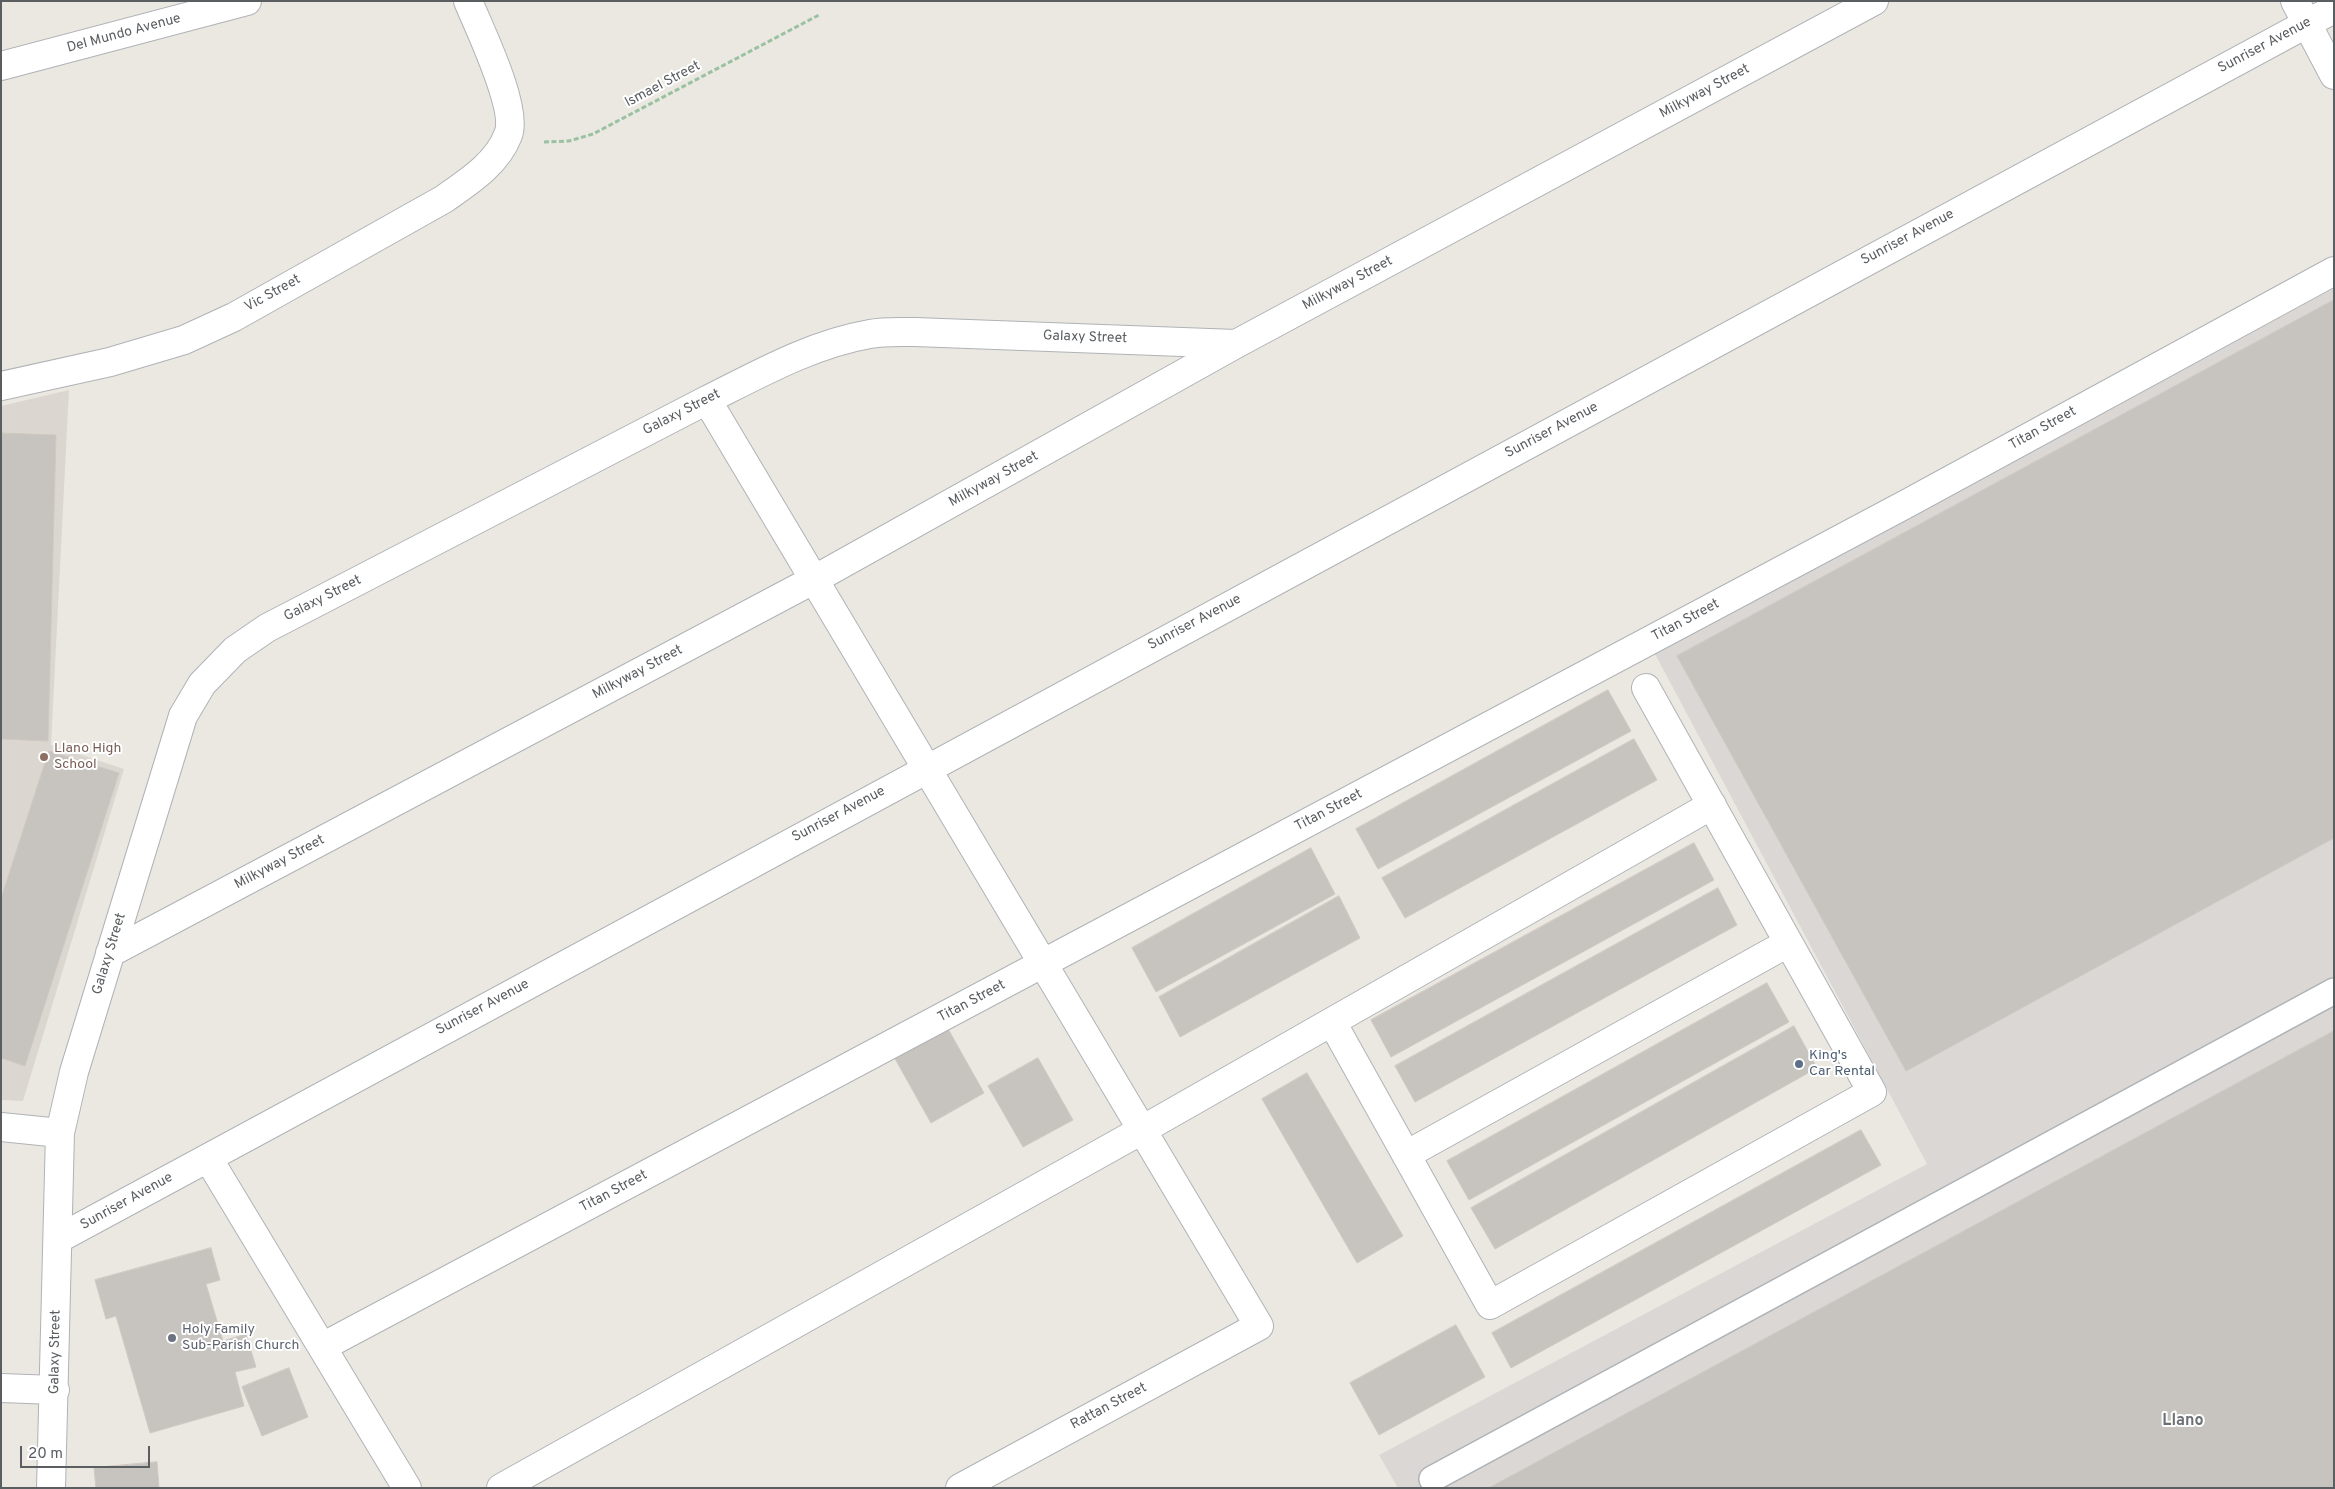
<!DOCTYPE html>
<html>
<head>
<meta charset="utf-8">
<style>
  body { margin:0 }
  #map { position:relative; width:2335px; height:1489px; overflow:hidden; background:#ebe8e2; font-family:Overpass,sans-serif }
  canvas { display:block }
  .frame { position:absolute; inset:0; border:2px solid #5a5e61; pointer-events:none }
  .scale { position:absolute; left:20px; top:1446px; width:130px; height:22px; box-sizing:border-box; border:2px solid #5a5e61; border-top:0; padding-left:6px; font-size:15px; line-height:18px; white-space:nowrap; color:#5a5e61; -webkit-text-stroke:4px #fff; paint-order:stroke }
</style>
</head>
<body>
<div id="map">
<canvas width="2335" height="1489"></canvas>
<div class="frame"></div>
<div class="scale">20 m</div>
</div>
<script>
const context = document.querySelector('canvas').getContext('2d');
context.lineJoin = 'round';
function fill(path, color) { context.fillStyle = color; context.fill(path, 'evenodd'); }
function strokePath(path, color, width, dash) { context.strokeStyle = color; context.lineWidth = width; context.lineCap = dash ? 'butt' : 'round'; context.setLineDash(dash || []); context.stroke(path); }
function drawText(font, color, halo, rows, align = 'center') {
  context.font = font + ' Overpass,sans-serif'; context.lineWidth = 4; context.setLineDash([]); context.textBaseline = 'middle'; context.strokeStyle = halo; context.fillStyle = color; for (const [text, x, y, turn = 0] of rows) {
    context.save(); context.translate(x, y); context.rotate((+turn || 0) * Math.PI / 180); context.textAlign = isNaN(turn) ? turn : align; if (halo) context.strokeText(text, 0, 0); context.fillText(text, 0, 0); context.restore();
  }
}
fill(new Path2D(`
  M2334,288V1488H1398L1379,1455L1927,1164L1655,654Z`), '#dad7d4');
fill(new Path2D(`
  M69,390L51,745L124,769L23,1101L1,1100V406Z`), '#dbd7d0');
const building = new Path2D(`
  M2334,300V838L1906,1071L1677,656Z
  M1,433L56,435L48,741L1,739Z
  M1608,690L1631,731L1378,869L1356,829Z
  M1634,739L1657,780L1405,918L1382,878Z
  M49,751L119,773L25,1066L1,1058V899Z
  M1694,843L1714,880L1391,1057L1371,1020Z
  M1311,848L1335,894L1156,992L1132,948Z
  M1718,888L1737,925L1415,1102L1395,1066Z
  M1339,896L1360,938L1180,1037L1159,997Z
  M1767,983L1789,1022L1469,1200L1447,1161Z
  M1794,1026L1817,1068L1495,1249L1471,1208Z
  M947,1027L984,1093L931,1123L894,1057Z
  M2334,1031V1488H1489Z
  M1038,1058L1073,1120L1023,1147L988,1086Z
  M1307,1073L1403,1236L1357,1263L1262,1099Z
  M1861,1130L1881,1165L1511,1368L1492,1333Z
  M211,1248L220,1280L206,1284L223,1341L246,1334L256,1367L235,1372L244,1406L150,1433L116,1316L106,1319L95,1280Z
  M1456,1325L1485,1377L1379,1435L1350,1383Z
  M289,1368L308,1417L262,1436L242,1387Z
  M157,1462L159,1488H96L94,1468Z`);
fill(building, '#c7c3be');
strokePath(building, '#cfc9c1', 1);
const lane = new Path2D(`
  M1432,1479L2334,991`);
const street = new Path2D(`
  M2295,1L2334,75
  M1,66L247,1
  M1,386L110,362L184,340L234,317L444,199C468,182 497,164 508,135C519,109 479,28 468,1
  M707,400L1259,1326L960,1488
  M110,953L815,579L1236,344L1874,1
  M1332,1022L1490,1305L1872,1092L1646,688
  M1,1127L60,1133
  M1406,1155L1788,943
  M208,1158L407,1488
  M58,1239L2334,9
  M322,1347L1908,503L2334,271
  M1,1388L55,1390
  M51,1488L60,1133L74,1072L183,716L202,684L235,650L267,628L707,400C759,374 812,344 870,334C884,331 901,332 915,332L1236,344
  M501,1488L1142,1130L1712,805`);
strokePath(lane, '#afb3b6', 28);
strokePath(street, '#afb3b6', 30);
strokePath(new Path2D(`
  M544,142L569,141L593,134L819,15`), '#9ac1a2', 3, [5, 2.5]);
strokePath(lane, '#fff', 25);
strokePath(street, '#fff', 28);
for (const [x, y, r, color] of [
  [44,757,5,"#8d6e63"],
  [1799,1064,5,"#5c6f8a"],
  [172,1338,5,"#6b7280"]
]) { const dot = new Path2D(); dot.arc(x, y, r, 0, 2 * Math.PI); context.fillStyle = color; context.fill(dot); strokePath(dot, '#fff', 2); }
drawText('14px', '#5a5e61', '#fff', [
  ["Del Mundo Avenue",124,34,-15],
  ["Sunriser Avenue",2265,46,-28],
  ["Ismael Street",663,85,-28],
  ["Milkyway Street",1705,92,-28],
  ["Sunriser Avenue",1908,238,-28],
  ["Milkyway Street",1348,284,-28],
  ["Vic Street",273,294,-29],
  ["Galaxy Street",1085,338,2],
  ["Galaxy Street",682,413,-27],
  ["Titan Street",2043,429,-29],
  ["Sunriser Avenue",1552,431,-28],
  ["Milkyway Street",994,480,-29],
  ["Galaxy Street",323,599,-27],
  ["Titan Street",1686,621,-28],
  ["Sunriser Avenue",1195,623,-28],
  ["Milkyway Street",638,673,-28],
  ["Titan Street",1329,811,-28],
  ["Sunriser Avenue",839,815,-28],
  ["Milkyway Street",280,863,-28],
  ["Galaxy Street",110,954,-73],
  ["Titan Street",972,1002,-28],
  ["Sunriser Avenue",483,1008,-28],
  ["Titan Street",614,1192,-28],
  ["Sunriser Avenue",127,1202,-29],
  ["Galaxy Street",56,1352,-89],
  ["Rattan Street",1109,1407,-28]
]);
drawText('14px', '#785e54', '#fff', [
  ["Llano High",54,749],
  ["School",54,765]
], 'left');
drawText('14px', '#4e5e75', '#fff', [
  ["King's",1809,1056],
  ["Car Rental",1809,1072]
], 'left');
drawText('14px', '#5b616d', '#fff', [
  ["Holy Family",182,1330],
  ["Sub-Parish Church",182,1346]
], 'left');
drawText('bold 16px', '#6b7073', '#fff', [
  ["Llano",2183,1422]
]);
</script>
</body>
</html>
